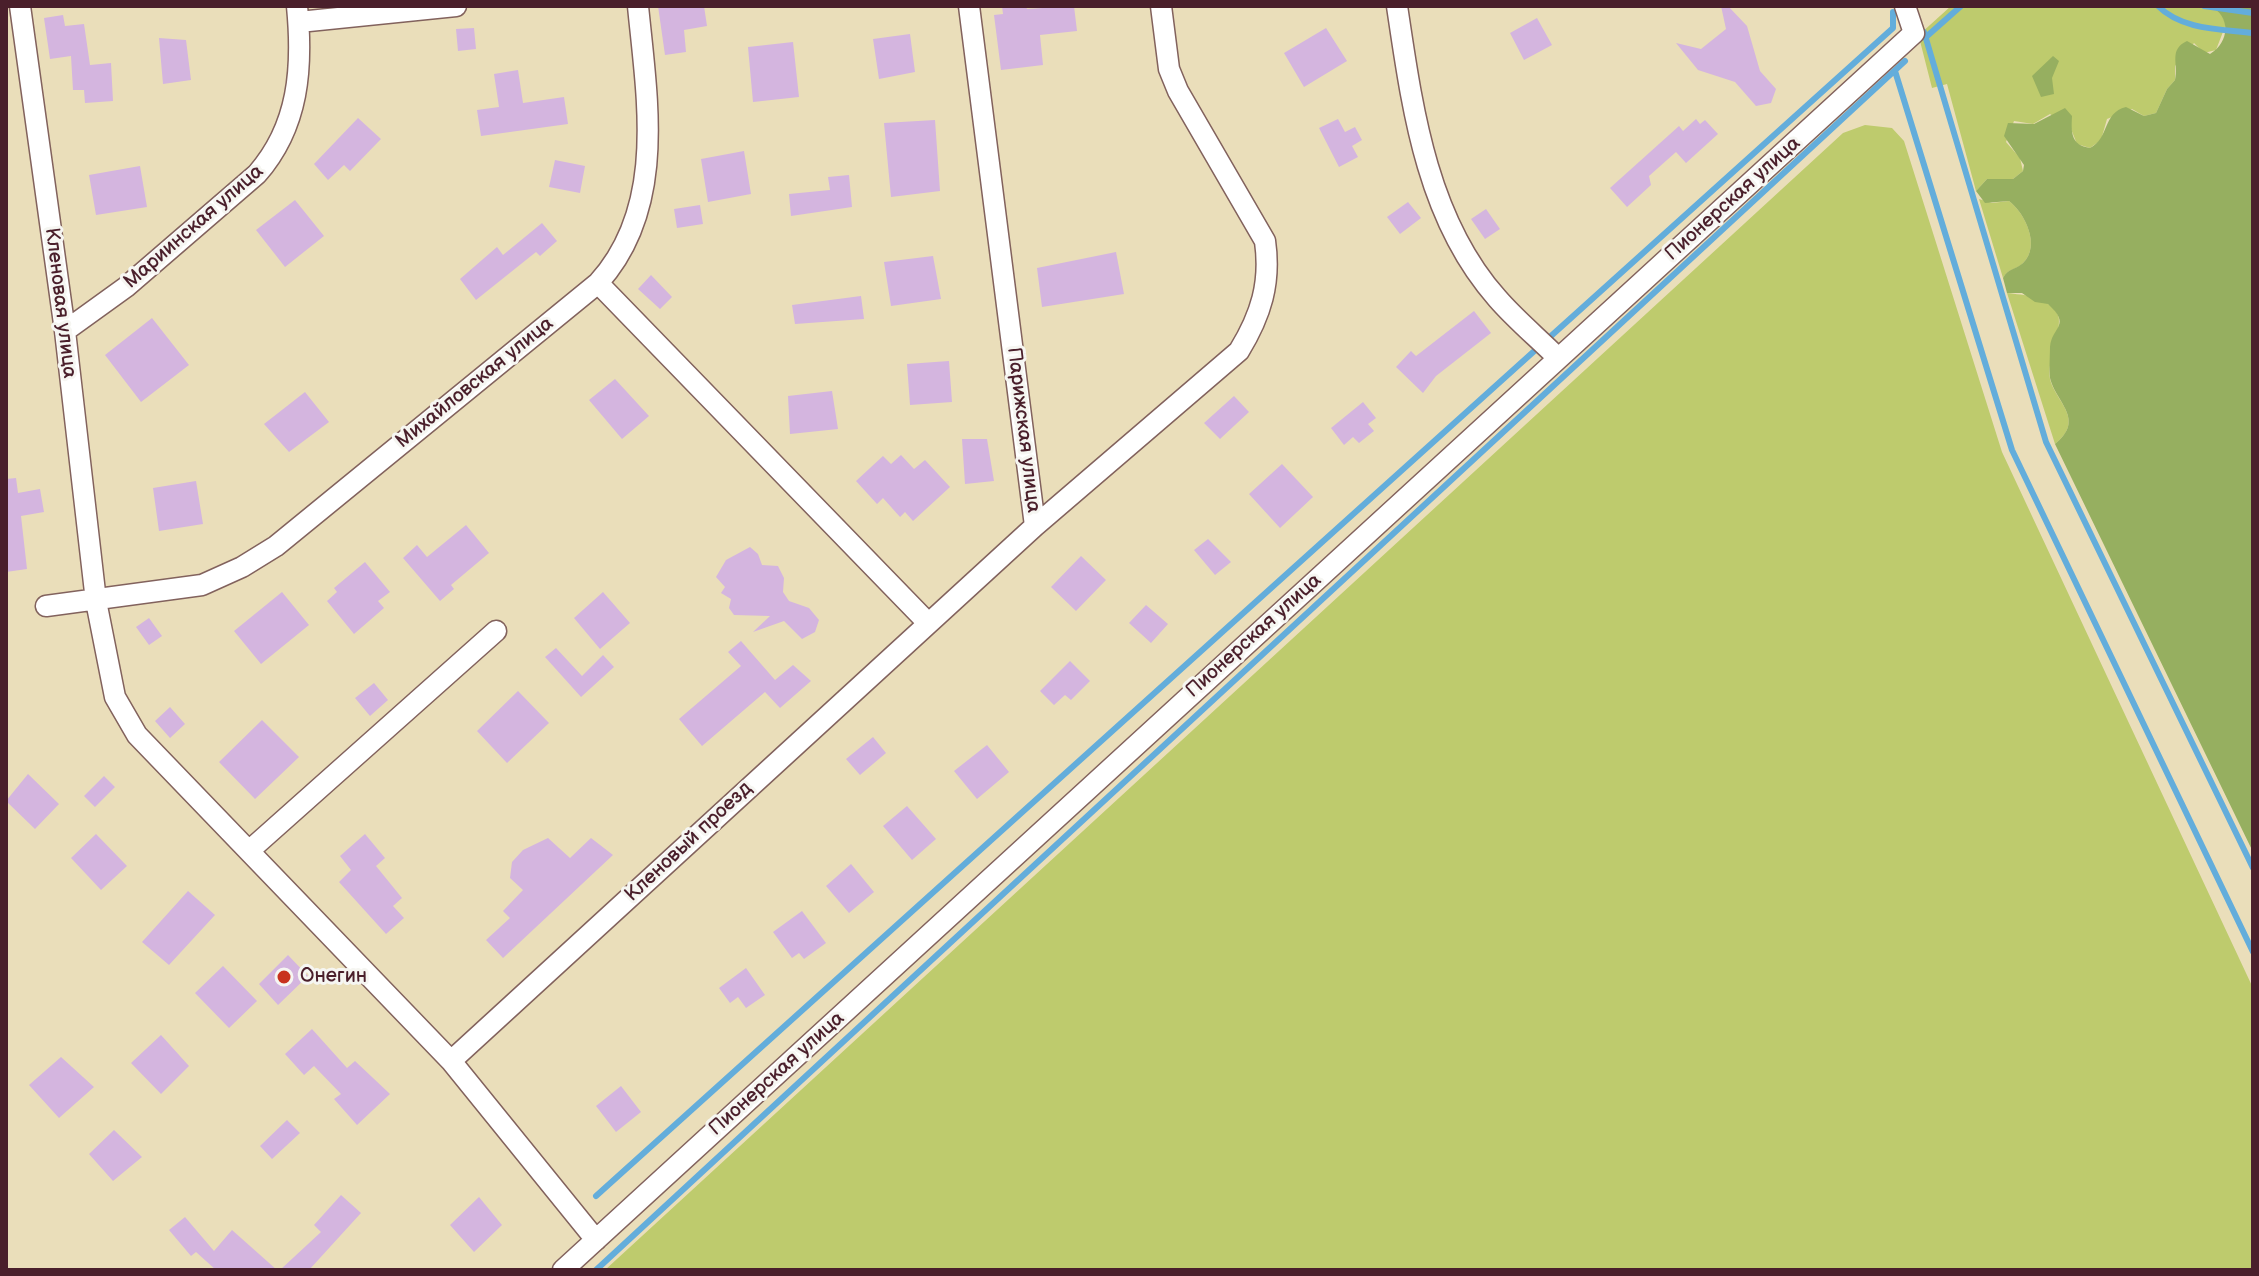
<!DOCTYPE html>
<html>
<head>
<meta charset="utf-8">
<style>
  body { margin:0 }
  #map { position:relative; width:2259px; height:1276px; overflow:hidden; background:#eadeba; font-family:"Balsamiq Sans",sans-serif }
  canvas { display:block }
  .frame { position:absolute; inset:0; border:8px solid #4a1f2b; pointer-events:none }
</style>
</head>
<body>
<div id="map">
<canvas width="2259" height="1276"></canvas>
<div class="frame"></div>
</div>
<script>
const context = document.querySelector('canvas').getContext('2d');
context.lineJoin = 'round';
function fill(path, color) { context.fillStyle = color; context.fill(path, 'evenodd'); }
function strokePath(path, color, width, dash) { context.strokeStyle = color; context.lineWidth = width; context.lineCap = dash ? 'butt' : 'round'; context.setLineDash(dash || []); context.stroke(path); }
function drawText(font, color, halo, rows, align = 'center') {
  context.font = font + ' "Balsamiq Sans",sans-serif'; context.lineWidth = 6; context.setLineDash([]); context.textBaseline = 'middle'; context.strokeStyle = halo; context.fillStyle = color; for (const [text, x, y, turn = 0] of rows) {
    context.save(); context.translate(x, y); context.rotate((+turn || 0) * Math.PI / 180); context.textAlign = isNaN(turn) ? turn : align; if (halo) context.strokeText(text, 0, 0); context.fillText(text, 0, 0); context.restore();
  }
}
fill(new Path2D(`
  M1951,6H2210L2220,11L2226,24L2216,50L2204,53L2194,43L2175,66V80L2167,89L2156,113L2144,116L2132,109L2107,119L2101,140L2090,148L2077,144L2071,129L2050,114L2033,124L2014,121L2006,142L2020,158L2023,171L2013,179H1987L1976,191L1947,84L1932,88L1920,41V34Z
  M1865,125L1892,128L1904,141L2002,452L2253,988V1270H605L1843,133Z
  M1979,199L1992,203L2009,201C2025,213 2041,246 2023,263C2016,270 2008,268 2003,278Z
  M2007,293C2024,295 2046,296 2057,313C2065,325 2046,360 2050,379C2056,403 2086,419 2055,444Z`), '#becb6d');
fill(new Path2D(`
  M2210,6H2253V852L2055,444C2086,419 2056,403 2050,378C2049,371 2050,354 2050,347C2052,326 2072,326 2048,304L2035,302L2022,293H2007L2003,278C2008,268 2015,270 2023,263C2041,246 2025,213 2009,201L1985,203L1976,191L1987,179H2013L2023,171L2024,165L2004,136L2008,123L2034,124L2065,108L2072,116C2071,133 2071,145 2090,148C2110,138 2102,113 2126,107L2144,116L2156,113L2167,89L2175,80C2179,64 2168,50 2187,41L2210,54C2230,42 2231,16 2210,6Z
  M2053,56L2059,61L2052,78L2054,94L2041,97L2032,76Z`), '#96af60');
strokePath(new Path2D(`
  M2158,6C2182,30 2220,29 2253,33
  M2204,6L2253,13
  M1924,32L2046,442L2253,868
  M1926,37L1961,6
  M1895,71L2012,450L2253,952
  M596,1196L1893,28V12
  M596,1270L1905,61`), '#63addb', 6);
fill(new Path2D(`
  M658,6H704L707,26L684,30L686,52L665,55Z
  M1002,6H1026L1027,9L1074,6L1077,31L1040,35L1043,65L1001,70L994,15L1003,14Z
  M1721,6H1728L1747,26L1760,71L1776,89L1771,103L1756,106L1735,82L1698,70L1676,43L1701,49L1726,29Z
  M63,15L65,26L84,24L90,65L111,63L113,101L85,103L84,90H73L71,56L50,59L44,18Z
  M1537,18L1552,45L1524,60L1510,33Z
  M474,28L476,49L458,51L456,29Z
  M1326,28L1347,61L1304,87L1284,53Z
  M910,34L915,72L879,79L873,39Z
  M159,38L186,40L191,80L163,84Z
  M793,42L799,97L753,102L748,47Z
  M518,70L523,103L564,97L568,124L481,136L477,110L499,107L494,74Z
  M358,118L381,139L350,171L344,165L328,180L314,164Z
  M1338,119L1345,132L1355,127L1362,140L1352,146L1358,157L1339,167L1319,128Z
  M1696,119L1700,124L1705,120L1718,134L1686,163L1676,152L1649,176L1651,185L1627,207L1610,188L1679,126L1683,131Z
  M935,120L940,191L891,197L884,123Z
  M744,151L751,194L708,202L701,159Z
  M555,160L585,166L580,193L549,187Z
  M140,166L147,207L96,215L89,175Z
  M849,175L852,207L791,216L789,194L830,190L828,177Z
  M295,200L324,236L285,267L256,230Z
  M1408,202L1421,218L1400,234L1387,217Z
  M700,205L703,224L677,228L674,209Z
  M1486,209L1500,229L1485,239L1471,219Z
  M542,223L557,241L540,256L536,252L476,300L460,279L497,247L503,255Z
  M1116,252L1124,294L1042,307L1037,268Z
  M933,256L941,299L891,306L884,262Z
  M651,275L672,297L660,309L638,289Z
  M861,296L864,319L795,324L792,305Z
  M1474,311L1491,333L1436,376L1423,393L1396,367L1411,351L1416,356Z
  M152,318L189,365L141,402L105,355Z
  M949,361L952,402L910,405L907,364Z
  M615,379L649,416L622,439L589,400Z
  M832,391L838,429L790,434L788,396Z
  M305,392L329,422L289,452L264,424Z
  M1234,396L1249,412L1220,439L1204,423Z
  M1363,402L1376,418L1368,424L1374,431L1359,443L1353,437L1344,445L1331,428Z
  M962,439H987L994,481L965,484Z
  M901,455L914,469L925,460L950,487L913,521L905,512L900,517L883,498L877,504L856,481L883,456L891,464Z
  M1282,464L1313,497L1280,528L1249,494Z
  M16,478L18,493L40,489L44,512L21,516L27,569L6,572V479Z
  M196,481L203,524L159,531L153,488Z
  M466,525L489,553L451,585L454,589L440,601L403,558L417,545L427,557Z
  M1208,539L1231,562L1215,575L1194,550Z
  M750,547L758,554L762,565L778,566L784,578L783,592L789,601L809,608L819,620L815,632L802,639L784,621L753,632L770,616L734,615L729,608L731,599L721,593L725,587L716,577L726,560Z
  M1081,556L1106,580L1076,611L1051,587Z
  M365,562L390,592L378,601L384,608L354,634L327,601L337,592L334,588Z
  M282,592L309,625L261,664L234,631Z
  M603,592L630,623L600,649L574,618Z
  M1146,605L1168,624L1151,643L1129,623Z
  M149,618L162,636L149,645L136,627Z
  M741,641L775,680L793,665L811,681L780,708L765,692L702,746L679,719L741,666L728,652Z
  M556,648L582,676L603,655L614,667L581,697L545,657Z
  M1070,661L1090,681L1071,700L1065,695L1054,705L1040,691Z
  M374,683L388,700L370,716L355,698Z
  M518,691L549,723L507,763L477,731Z
  M170,707L185,724L170,738L155,721Z
  M262,720L299,757L255,799L219,762Z
  M873,737L886,753L860,775L846,759Z
  M987,745L1009,772L977,799L954,771Z
  M28,774L59,804L35,829L6,801Z
  M104,776L115,787L95,807L84,796Z
  M907,806L936,839L912,860L883,826Z
  M96,834L127,866L101,890L71,858Z
  M365,834L385,858L376,866L402,898L393,906L404,918L386,934L339,882L351,870L340,856Z
  M548,838L570,858L591,838L613,855L503,958L486,940L510,918L503,911L523,890L510,878L512,862L523,850Z
  M851,864L874,892L849,913L826,886Z
  M188,891L215,915L169,965L142,942Z
  M802,911L826,943L804,959L799,953L792,958L773,932Z
  M288,955L308,976L278,1005L259,984Z
  M223,966L257,1001L229,1028L195,993Z
  M746,968L765,995L746,1008L738,997L730,1003L719,988Z
  M312,1029L347,1068L355,1061L390,1094L357,1125L334,1099L341,1094L314,1066L304,1075L285,1054Z
  M161,1035L189,1066L161,1094L131,1063Z
  M61,1057L94,1087L59,1118L29,1085Z
  M621,1086L641,1112L616,1132L596,1106Z
  M287,1120L300,1133L272,1159L260,1146Z
  M114,1130L142,1157L113,1181L89,1154Z
  M341,1195L361,1213L309,1270H280L321,1232L314,1225Z
  M479,1197L502,1225L474,1252L450,1225Z
  M185,1217L214,1251L232,1230L277,1270H216L196,1252L191,1256L169,1230Z`), '#d4b5df');
const minor = new Path2D(`
  M20,6L65,331L96,601L115,697L137,735L451,1061L596,1240
  M969,6L1035,526
  M1397,6C1412,106 1426,218 1497,298C1515,319 1538,338 1558,358
  M299,22L456,6
  M598,283L928,623
  M65,331L126,287L257,174C299,126 303,68 297,6
  M46,606L202,585L242,567L276,546L598,283C667,207 647,99 638,6
  M250,850L496,631
  M451,1061L1035,526L1239,351C1261,315 1271,283 1265,241L1178,91L1169,69L1161,6
  M563,1270L1914,33L1905,6`);
strokePath(minor, '#82625d', 23);
strokePath(minor, '#fff', 20);
for (const [x, y, r, color] of [
  [284,977,8,"#c8321e"]
]) { const dot = new Path2D(); dot.arc(x, y, r, 0, 2 * Math.PI); context.fillStyle = color; context.fill(dot); strokePath(dot, '#f6f6f2', 3); }
drawText('20px', '#4a1f2b', '#f6f6f2', [
  ["Пионерская улица",1733,199,-42],
  ["Мариинская улица",194,227,-41],
  ["Кленовая улица",60,303,83],
  ["Михайловская улица",475,383,-39],
  ["Парижская улица",1023,430,83],
  ["Пионерская улица",1254,636,-42],
  ["Кленовый проезд",689,842,-43],
  ["Пионерская улица",777,1074,-42]
]);
drawText('20px', '#4a1f2b', '#f6f6f2', [
  ["Онегин",300,977]
], 'left');
</script>
</body>
</html>
